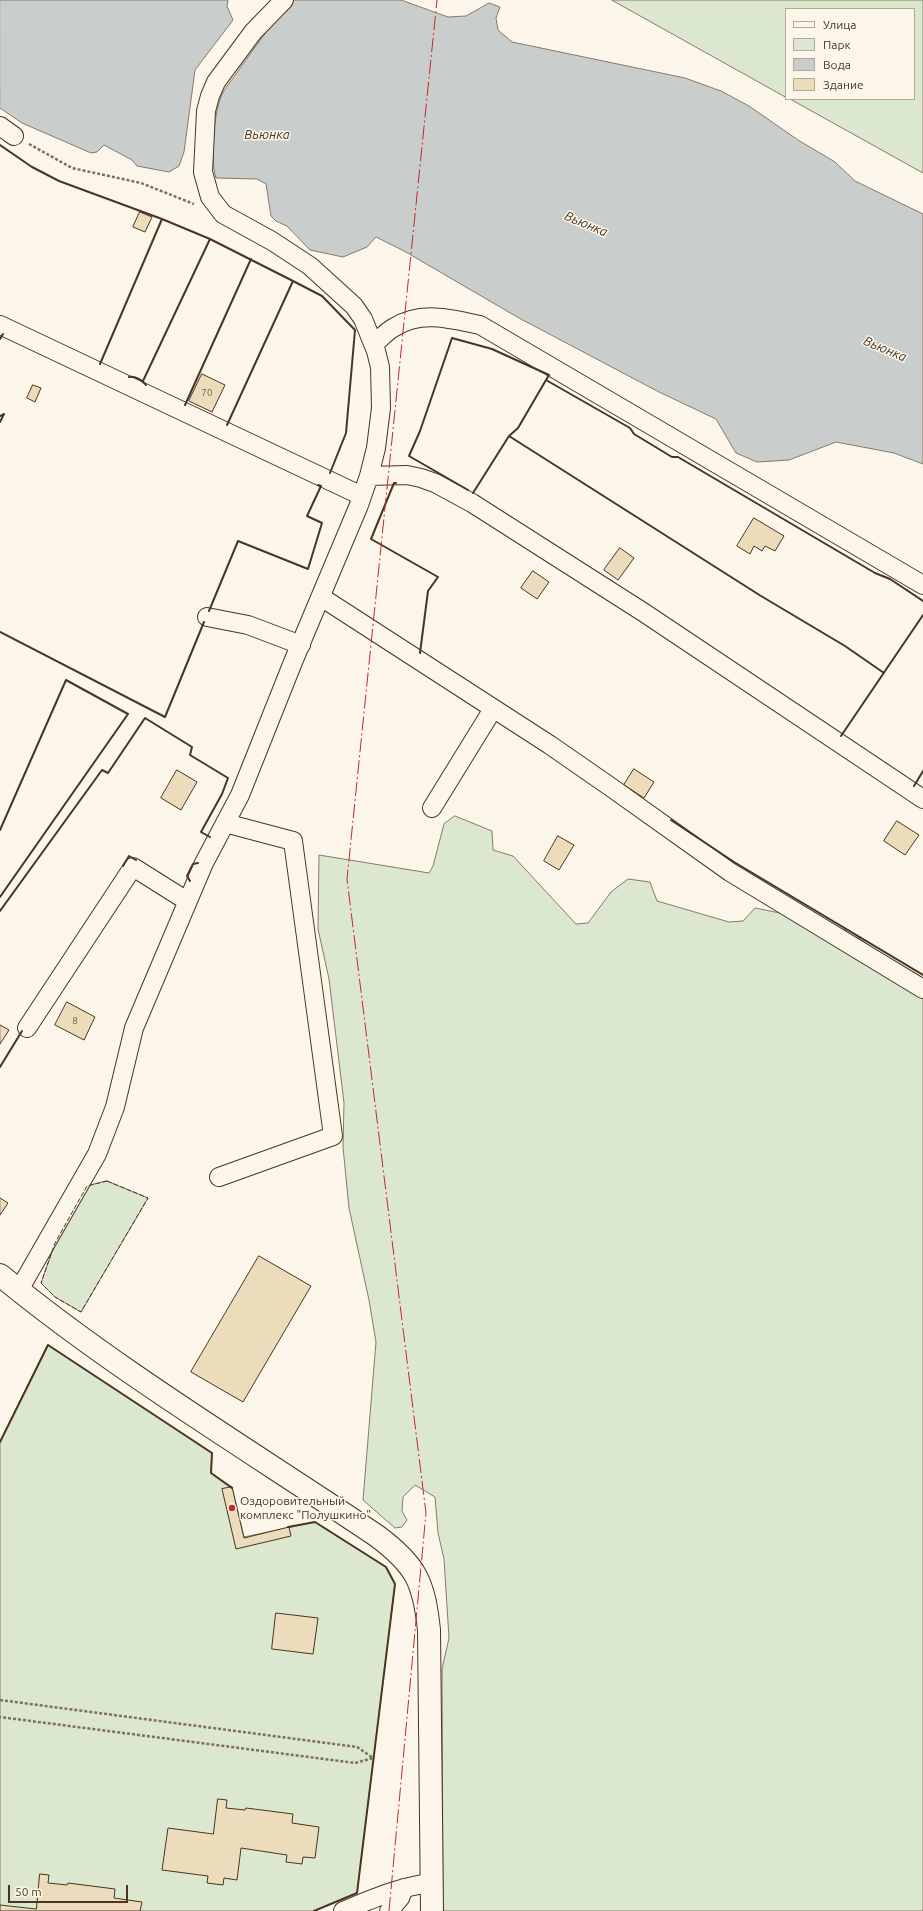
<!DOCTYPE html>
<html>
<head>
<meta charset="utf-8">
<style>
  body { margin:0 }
  #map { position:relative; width:923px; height:1911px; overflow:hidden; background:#fbf6e9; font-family:Ubuntu,sans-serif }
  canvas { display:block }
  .legend { position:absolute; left:785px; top:8px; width:130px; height:92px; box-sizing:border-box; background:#fbf6e9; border:1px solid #b4a999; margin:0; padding:5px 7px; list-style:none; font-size:12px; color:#4a3520 }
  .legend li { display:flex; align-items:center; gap:8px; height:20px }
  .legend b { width:20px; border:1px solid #b4a999 }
  .scale { position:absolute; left:8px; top:1885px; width:120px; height:18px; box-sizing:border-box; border:2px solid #4a3520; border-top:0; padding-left:5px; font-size:12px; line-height:14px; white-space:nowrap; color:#4a3520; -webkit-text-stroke:3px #fbf6e9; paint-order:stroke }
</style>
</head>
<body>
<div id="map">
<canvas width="923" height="1911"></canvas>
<ul class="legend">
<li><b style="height:5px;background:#fbf6e9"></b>Улица</li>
<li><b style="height:11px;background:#dce7d0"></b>Парк</li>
<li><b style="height:11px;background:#c9cecd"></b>Вода</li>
<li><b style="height:11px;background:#ecdcbc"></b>Здание</li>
</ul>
<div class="scale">50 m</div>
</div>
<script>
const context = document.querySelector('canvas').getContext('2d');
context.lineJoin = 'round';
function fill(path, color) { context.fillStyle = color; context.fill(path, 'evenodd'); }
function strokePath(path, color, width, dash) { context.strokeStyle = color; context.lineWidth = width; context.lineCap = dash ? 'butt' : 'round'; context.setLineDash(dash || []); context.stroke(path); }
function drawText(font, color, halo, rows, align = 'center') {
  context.font = font + ' Ubuntu,sans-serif'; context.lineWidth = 3; context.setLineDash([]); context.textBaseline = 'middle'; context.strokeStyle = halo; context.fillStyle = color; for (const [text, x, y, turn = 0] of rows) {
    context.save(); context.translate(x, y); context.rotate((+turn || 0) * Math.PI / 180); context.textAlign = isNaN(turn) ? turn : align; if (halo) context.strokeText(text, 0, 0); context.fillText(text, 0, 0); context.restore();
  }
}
const green = new Path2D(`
  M612,0H923V173L790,99H914V9H786V97Z
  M455,816L492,831L493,850L513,856L576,924L588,923L611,892L628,879L650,882L657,901L729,922L743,921L755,908L785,914L810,928L849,930L923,988V1911H443L442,1669L449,1638L444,1559L438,1533L435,1497L415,1485L403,1497L402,1511L407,1520L402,1527L395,1528L363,1500L376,1342L369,1300L349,1208L343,1147L344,1103L329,979L318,929L319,855L429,873L433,866L444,824Z
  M107,1181L148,1198L81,1312L55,1297L41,1283L55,1243L87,1186Z
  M48,1345L212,1453L211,1473L232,1487L244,1537L315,1522L386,1567L395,1584L357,1893L314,1911H0V1442Z`);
fill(green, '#dce7d0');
strokePath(green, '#887966', 1);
const water = new Path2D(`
  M0,0H228L227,6L233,20L195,70L184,152L179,166L169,172L137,166L132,160L104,145L97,152L91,153L22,123L0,108Z
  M291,0H401L448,17L466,16L489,3L500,7L496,18L498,30L512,42L685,78L721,91L749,106L798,140L835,162L855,181L923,214V464L894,453L836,442L789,460L757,462L736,453L716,419L659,392L519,318L404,251L376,237L367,247L343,257L310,250L287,226L276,221L271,216L266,184L257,179L216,178C210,161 214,113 221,97C224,89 231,81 236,74C254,48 272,24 291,0Z`);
fill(water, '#c9cecd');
strokePath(water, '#887966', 1);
const building = new Path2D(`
  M140,212L152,217L145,232L133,227Z
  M202,374L225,385L212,412L189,401Z
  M33,385L41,388L35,402L27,398Z
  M754,518L784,536L775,551L765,546L762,551L754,546L750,554L737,546Z
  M620,548L634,558L618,580L604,570Z
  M533,571L549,582L537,599L521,588Z
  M634,769L654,782L644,798L624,785Z
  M177,770L197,782L181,810L161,798Z
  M897,821L919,835L905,855L884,841Z
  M558,836L574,845L559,870L544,861Z
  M67,1002L95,1017L84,1040L55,1025Z
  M0,1025L9,1030L0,1044Z
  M0,1198L8,1203L0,1215Z
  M259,1256L311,1286L243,1402L191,1372Z
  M232,1487L244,1538L289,1527L291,1536L236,1549L222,1489Z
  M276,1613L318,1618L313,1654L272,1649Z
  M218,1799L227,1800L226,1808L245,1810L246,1808L293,1814L292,1823L319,1827L315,1858L303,1857L302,1864L286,1862L287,1855L241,1848L237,1880L224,1878L223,1885L207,1883L208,1876L162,1870L168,1828L213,1834Z
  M40,1874L49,1875L48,1883L67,1885L68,1883L115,1889L114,1898L142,1902L140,1911H0V1905L36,1909Z`);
fill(building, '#ecdcbc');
strokePath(building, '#4a3520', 1);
const minor = new Path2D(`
  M0,126L14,136
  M0,325L362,496
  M374,344C380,339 386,332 393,328C421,310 450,319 480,325L923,585
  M369,476L407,475L421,478L435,483L472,503L643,612L923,799
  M321,597L550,745L612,788L730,872L923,989
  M207,617L248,625L301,645
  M432,808L493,709
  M27,1028L133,867L187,901
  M219,1177L333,1136L293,841L225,823
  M19,1290L97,1154L115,1107L134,1028L204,863L240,795L293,662L359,505L369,476L376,448L381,408L380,367L376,351L363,319L354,306L310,266L272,241L223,214L210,197L203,172L206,111L210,96L216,82L253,32L284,0
  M343,1911C372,1899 401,1886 432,1883
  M389,1911L400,1898L404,1888`);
const major = new Path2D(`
  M0,1275C117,1371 251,1451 377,1536C416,1565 424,1582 429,1630L432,1911`);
strokePath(minor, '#4a3520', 20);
strokePath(major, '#4a3520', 24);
strokePath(new Path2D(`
  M29,144L72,168L141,183L194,204
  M0,1700L357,1747L373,1758L355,1763L0,1717`), '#7f6f5c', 2.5, [3, 2]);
strokePath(minor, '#fbf6e9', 18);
strokePath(major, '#fbf6e9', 22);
strokePath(new Path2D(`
  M107,1181L148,1198L81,1312L55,1297L41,1283L55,1243L87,1186Z`), '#4a3520', 1, [5, 2]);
strokePath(new Path2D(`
  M0,145L32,167L59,181L162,219L210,239L293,281L322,296L355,330L346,433L330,473
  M0,339L3,334
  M100,364L162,219
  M129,377C135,376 142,380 146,385
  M143,381L210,239
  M185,405L251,259
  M0,416L4,414L0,422
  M227,425L293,281
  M509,436L761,596L845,646L884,673
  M396,483H394L371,539L438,577L428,591L420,653
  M468,490L409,456L420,431L452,338L492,349L549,375L546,380L630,428L634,434L672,457H678L875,573L890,579L923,601
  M473,493L509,436L518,428L546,380
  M209,611L238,541L308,569L322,523L307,516L321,486L318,485
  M0,632L165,717L204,622
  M841,736L923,615
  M914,786L923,771
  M671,820L734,862L923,975
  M0,830L66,680L128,714L0,897
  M123,866L129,856L136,860
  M190,881L187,876L193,864L198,863
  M0,911L102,770L108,773L145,718L192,747L190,755L228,778L222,794L201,832L210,837
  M0,1067L22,1031
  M0,1442L48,1345L212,1453L211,1473L232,1488
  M288,1527L315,1522L386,1567L395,1584L357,1893L314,1911`), '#4a3520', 2);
strokePath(new Path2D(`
  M389,1911L426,1513L347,879L437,0`), '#c62828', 1, [14, 3, 2, 3]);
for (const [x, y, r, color] of [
  [232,1508,4,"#c62828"]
]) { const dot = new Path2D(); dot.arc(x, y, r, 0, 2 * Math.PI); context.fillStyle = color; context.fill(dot); strokePath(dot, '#fbf6e9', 1.5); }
drawText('10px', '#725f47', null, [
  ["70",207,393],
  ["8",75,1021]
]);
drawText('12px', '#4a3520', '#fbf6e9', [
  ["Оздоровительный",240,1501],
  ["комплекс \"Полушкино\"",240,1515]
], 'left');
drawText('italic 13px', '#4a3520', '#fbf6e9', [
  ["Вьюнка",267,135],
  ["Вьюнка",586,224,23],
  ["Вьюнка",885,349,23]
]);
</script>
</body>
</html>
